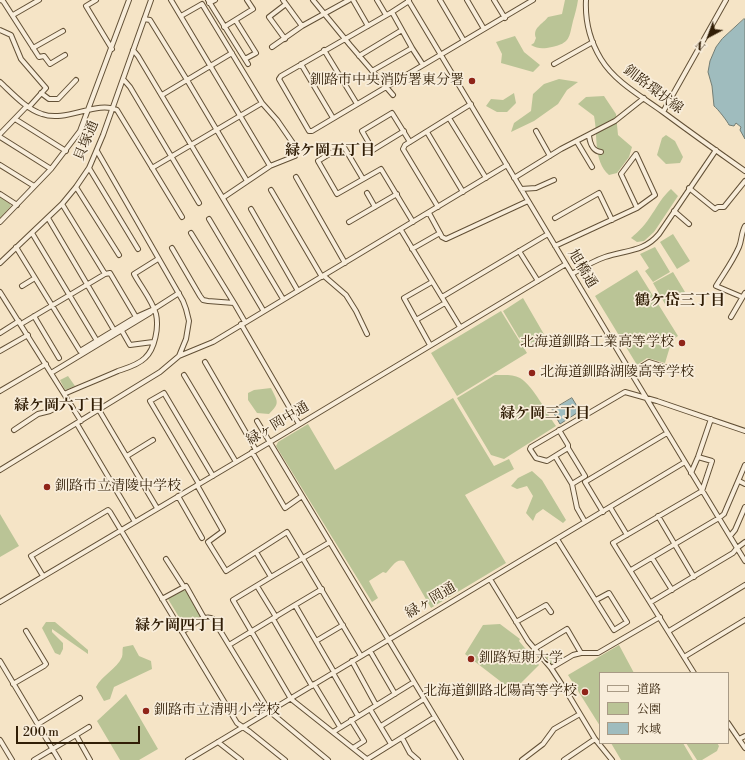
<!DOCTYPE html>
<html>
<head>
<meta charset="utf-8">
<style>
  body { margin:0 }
  #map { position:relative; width:745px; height:760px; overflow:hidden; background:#f5e4c6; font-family:"Libre Bodoni","Noto Serif JP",serif }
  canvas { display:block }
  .legend { position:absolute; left:599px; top:672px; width:130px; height:72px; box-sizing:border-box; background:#f8edda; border:1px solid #a89a85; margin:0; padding:5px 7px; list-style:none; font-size:12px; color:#311e06 }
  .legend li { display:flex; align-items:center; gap:8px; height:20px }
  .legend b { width:20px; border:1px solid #a89a85 }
  .north { position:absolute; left:689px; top:16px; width:40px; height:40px; -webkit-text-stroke:3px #f8edda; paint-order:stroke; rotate:221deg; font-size:11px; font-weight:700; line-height:16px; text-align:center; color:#311e06 }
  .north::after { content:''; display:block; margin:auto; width:14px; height:18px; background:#311e06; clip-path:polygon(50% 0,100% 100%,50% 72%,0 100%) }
  .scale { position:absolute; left:16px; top:726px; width:124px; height:18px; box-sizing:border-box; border:2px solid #311e06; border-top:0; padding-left:5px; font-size:12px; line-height:14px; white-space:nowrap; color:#311e06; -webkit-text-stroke:3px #f8edda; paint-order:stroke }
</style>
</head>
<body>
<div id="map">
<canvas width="745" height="760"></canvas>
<ul class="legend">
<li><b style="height:5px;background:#f8edda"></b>道路</li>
<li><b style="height:11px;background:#bac496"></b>公園</li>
<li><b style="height:11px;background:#9fbcbe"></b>水域</li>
</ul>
<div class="north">N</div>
<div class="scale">200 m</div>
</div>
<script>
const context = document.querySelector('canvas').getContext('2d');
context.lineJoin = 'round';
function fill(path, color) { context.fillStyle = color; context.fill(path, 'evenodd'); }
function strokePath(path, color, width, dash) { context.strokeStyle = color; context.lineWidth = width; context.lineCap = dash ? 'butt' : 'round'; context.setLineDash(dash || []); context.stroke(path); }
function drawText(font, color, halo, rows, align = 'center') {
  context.font = font + ' "Libre Bodoni","Noto Serif JP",serif'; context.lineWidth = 3.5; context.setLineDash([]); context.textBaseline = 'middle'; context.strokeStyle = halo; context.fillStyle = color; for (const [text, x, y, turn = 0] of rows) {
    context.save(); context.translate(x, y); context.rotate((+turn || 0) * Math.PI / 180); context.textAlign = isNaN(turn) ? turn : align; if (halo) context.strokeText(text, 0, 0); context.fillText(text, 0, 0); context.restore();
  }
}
fill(new Path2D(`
  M565,0H578C577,7 575,14 573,21C569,38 570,43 552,47C543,49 538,49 531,45L534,43L536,38C532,28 543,24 548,17L562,14Z
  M515,36L524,52L540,65L533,72L501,63L502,54L496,42Z
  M559,79L578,82L567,90L558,104L534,121L511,132L514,123L531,111L533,94L544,84Z
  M514,93L516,103L507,112H497L486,106L491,99L503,100Z
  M604,96L616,114L618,135L632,147L629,157L617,173L609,175C593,161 598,135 594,116L578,104L586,97Z
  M666,135L675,141L683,157L680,163L666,164L657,155L662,138Z
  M671,189L678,196L654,232L644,241L637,242L631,238C639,231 646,224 652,214C659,204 662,197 671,189Z
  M0,197L10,204L11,206L0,218Z
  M673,234L690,261L677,269L660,242Z
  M655,247L670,272L653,282L645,271L649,268L640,254Z
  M637,270L678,336L672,340L665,363L647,358L637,365L595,296Z
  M673,272L685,292L665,304L653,283Z
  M523,298L545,336L525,348L503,311Z
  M501,311L527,353L457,396L431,353Z
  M495,375C503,375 513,374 520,378C534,387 546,412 556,426L504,459L491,455L457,398Z
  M68,376L75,386L65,390L60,380Z
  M271,388C278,402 280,403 269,414L257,413L248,400V393L254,390Z
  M453,398L494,466L509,459L514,469L465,495L506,563L431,608L404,561C396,558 391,568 386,573L383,572L369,581L378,598L372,602L276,446L278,442L308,424L335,470Z
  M532,471L542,480L566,520L563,523L543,509L536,514L533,521L526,513L533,496L527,486L517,489L511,486L518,478Z
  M0,514L19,546L0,557Z
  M183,590L186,591L201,614L200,618L185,627L168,599Z
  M46,622H55L88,650V654L52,629V632L63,643V649L60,655L55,653L42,628Z
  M500,624L520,639L519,641L539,665L513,691L465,654L483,625Z
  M133,645L139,656L151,661L152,669L114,687L110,699L104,701L96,687C102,675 117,669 122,657C123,654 122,650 123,647Z
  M619,645L634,673H600V726L568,675Z
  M556,651L562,659L554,664H550L545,658Z
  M126,694L158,749L139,760H120L97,721Z
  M611,743H683L693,760H621Z
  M686,743H717L719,746L717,751L702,760H697Z`), '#bac496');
const water = new Path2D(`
  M744,19H745V139L740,130L741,127L736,123L734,126L729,125C728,122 717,108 714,106L712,86L708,72L710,61L716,47L722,39Z
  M572,398L580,411L560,424L552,410Z`);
fill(water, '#9fbcbe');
strokePath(water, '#737d74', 1);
const minor = new Path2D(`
  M0,0L3,1L39,57L44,56L50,64L65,55
  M96,0L86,6L112,49
  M171,0L270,166
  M208,0L248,64
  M283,0L302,26
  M313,0L350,45L393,95
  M353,0L368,26
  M377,0L386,15
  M408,0L633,376L737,548L733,553L651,602
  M440,0L464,41
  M467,0L484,29
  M494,0L505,18
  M586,0C585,20 590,41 601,59C615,82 641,96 663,112C690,132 718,152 745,171
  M209,3L215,0
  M392,12L409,1
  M13,15L39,0
  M181,16L202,4L262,103L277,120L297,149V153L295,156L270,166L224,197
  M144,19L150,20L187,80L247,181
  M236,21L256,53L245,59
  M224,27L253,9L247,0
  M0,30L11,35L21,59L46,88L29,107
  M285,39L269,17L286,4
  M272,47L302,26L349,0
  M33,48L63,31
  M412,48L423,65
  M133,50L138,56L283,299
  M324,50L357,104
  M359,56L402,30
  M301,64L333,118
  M554,64L593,42
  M372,71L412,48L392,12L281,76L279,79L309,131H312L533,0
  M123,79L130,87L199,203
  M0,82C12,93 26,109 42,114C66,123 97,100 117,110L182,217
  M41,93L49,99H58L76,80
  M162,95L232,53
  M663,112L726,0
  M449,118L486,178
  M15,119L66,151
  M404,131L373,150L362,131L392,113L410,142
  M536,131L550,156
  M427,132L463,192
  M0,134L27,106
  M589,136C590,143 592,151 601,152
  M0,137L51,169
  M577,142L592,167
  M0,165L34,186
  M89,168L138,249
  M152,168L262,103
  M296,177L345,263
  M514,178L561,149L615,121L644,98
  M363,179L344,147H341L318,161L337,194L381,169L413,222
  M76,187L119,255
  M689,188L715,209L718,207H724L745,181
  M521,189L536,188L554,180
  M271,190L322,277
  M367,193L375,207
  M0,194L17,205
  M62,204L105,274L110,273L136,317
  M438,207L403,149L405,145L471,104
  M251,209L298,291
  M674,211L689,224
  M429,213L442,237L446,239L528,201
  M48,218L114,330
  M555,218L599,193L612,220
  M209,219L263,310
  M0,222L51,169L80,131L129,0
  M349,222L397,194
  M401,230L460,327
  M32,233L97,341
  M191,233L234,303
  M555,246L637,208L655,195L636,154L621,174L637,208
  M16,247L80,351L136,317L154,309
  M172,248L200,296L203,300L208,301L234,303L245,322
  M412,249L440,233
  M519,251L538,281
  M0,263L62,204L76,187L89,168L103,135L151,0
  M572,274C582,268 593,261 605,257C626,250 644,252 659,234L716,150
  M324,276L346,295L356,311L367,334
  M22,286L35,278
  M0,292L81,421
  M442,297L548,234
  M742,297L716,286C724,273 733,261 739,247C742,240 741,233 745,226
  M34,316L59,358
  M731,317L745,293
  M416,320L445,303
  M21,324L105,274
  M241,324L299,424
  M122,331L130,345L153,342
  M0,333L19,321
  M430,345L404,298L432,282
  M0,351L28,335
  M179,356L213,342L507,165
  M205,362L256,450
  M51,373L150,313L154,309L179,293
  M631,373L649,362L668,368
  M184,375L236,462
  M0,391L46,364
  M64,394C82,386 100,379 118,371C127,368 138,365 145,358C155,349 159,327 156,314C152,300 141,287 134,274L158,259
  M99,410L157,508
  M257,421L461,760
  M77,424L135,522
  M14,430L38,414L50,411L68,401
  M559,430L568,445V448
  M252,452L285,508L302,496
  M127,456L153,440
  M555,456L572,484L577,508L585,522
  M0,470L160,372L179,356L186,339L189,321L186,309L183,301L97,151
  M691,473L698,457L711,419
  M739,481L745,484
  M199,484L150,401L164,393L213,476
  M572,484L585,476L568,448L547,461L536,458L530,449L531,447L625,392L657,401L745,431
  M197,485L223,531L208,542L226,571L287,532L361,656
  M178,496L202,538
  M610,507L627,535
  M603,512L585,482L667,433
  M658,516L694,577
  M730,536L735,530L745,507
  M557,539L614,630L627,622L609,593L596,600
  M745,542L737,548L745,561
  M256,552L271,577L330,542
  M652,558L672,590
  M166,559L184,587
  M631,570L719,518L724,514L745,465
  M43,576L31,556L108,510L110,512L237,723L250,732L285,760
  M271,577L233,600L291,699L368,760
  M490,579L528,641L551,668L568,694L595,739L612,760
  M257,586L276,617
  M162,599L186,586L204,618
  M0,602L270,442L566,264
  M295,605L322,589
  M273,619L312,686
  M516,622L546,605L551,612
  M669,631L745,585
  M182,632C190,627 204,613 213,619L269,711L328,760
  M316,641L343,625
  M229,645L295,605L334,672
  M534,649L567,629L581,653
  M370,651L395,694
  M684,657L745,620
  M0,661L59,760
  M352,661L376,705
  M551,668L573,655L581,653H598L660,617
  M333,673L358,716
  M694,673L613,543L702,491L712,461L698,457
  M13,684L44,666L46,664L26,631
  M314,684L340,727
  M370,709L391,744
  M351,720L364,741L353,748
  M728,723L745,748
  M38,724L80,698
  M381,726L424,699
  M333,732L414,682
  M76,735L89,727
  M402,738L410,753L418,760
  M739,739L745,736
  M0,740L12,760
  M218,742L241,760
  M34,760L76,735L90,760
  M188,760L685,462
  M366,760L435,717
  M522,760L543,744L554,729L580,714
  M564,760L595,739`);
strokePath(minor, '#625036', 6);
strokePath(minor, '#f8edda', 4);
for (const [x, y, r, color] of [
  [472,81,4,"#8f2418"],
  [682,343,4,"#8f2418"],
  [532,373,4,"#8f2418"],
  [47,487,4,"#8f2418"],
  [471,659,4,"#8f2418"],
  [585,692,4,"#8f2418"],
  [146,711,4,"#8f2418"]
]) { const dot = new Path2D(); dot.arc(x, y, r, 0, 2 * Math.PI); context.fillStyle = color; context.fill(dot); strokePath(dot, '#f8edda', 1.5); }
drawText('14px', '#311e06', '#f8edda', [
  ["釧路市中央消防署東分署",464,81,"right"],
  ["北海道釧路工業高等学校",674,343,"right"],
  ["北海道釧路湖陵高等学校",540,373],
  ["釧路市立清陵中学校",55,487],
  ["釧路短期大学",479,659],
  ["北海道釧路北陽高等学校",577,692,"right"],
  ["釧路市立清明小学校",154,711]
], 'left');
drawText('14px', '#311e06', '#f8edda', [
  ["釧路環状線",653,90,37],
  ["貝塚通",87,141,-68],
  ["旭橋通",582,269,59],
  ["緑ヶ岡中通",278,424,-31],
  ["緑ヶ岡通",431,601,-31]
]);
drawText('bold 15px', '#311e06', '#f8edda', [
  ["緑ケ岡五丁目",330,151],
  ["鶴ケ岱三丁目",680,301],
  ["緑ケ岡六丁目",59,406],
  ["緑ケ岡三丁目",545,414],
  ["緑ケ岡四丁目",180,626]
]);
</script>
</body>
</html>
